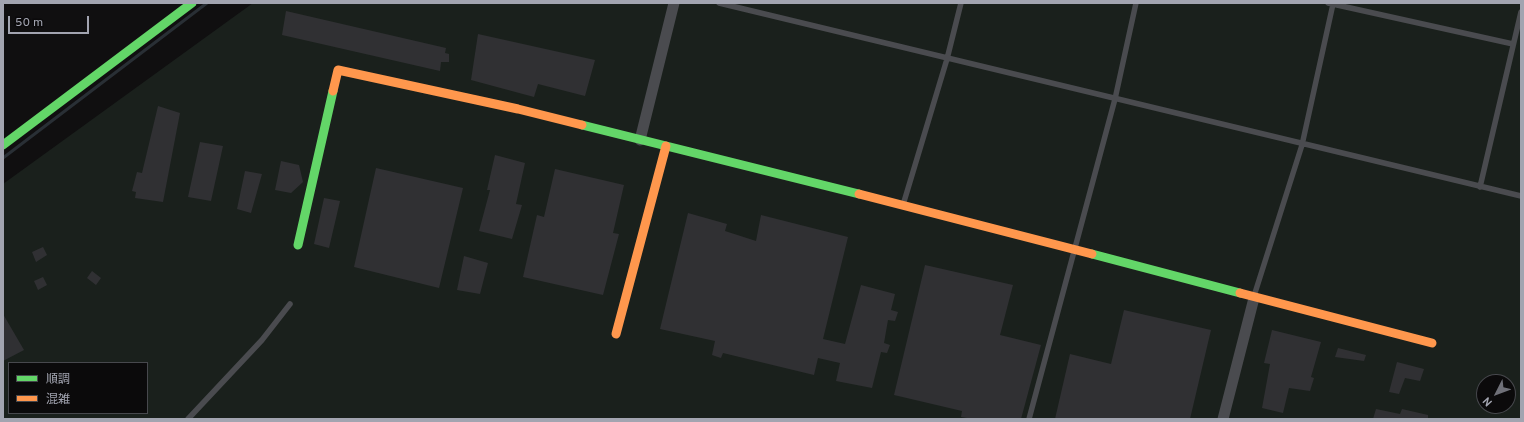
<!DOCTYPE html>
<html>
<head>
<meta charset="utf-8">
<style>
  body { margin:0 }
  #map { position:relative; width:1524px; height:422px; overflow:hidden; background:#100f10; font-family:Overpass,"Noto Sans JP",sans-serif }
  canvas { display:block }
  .frame { position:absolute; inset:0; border:4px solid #a2a4b0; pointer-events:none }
  .legend { position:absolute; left:8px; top:362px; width:140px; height:52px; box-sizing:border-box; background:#0b0a0b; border:1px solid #47484d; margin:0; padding:5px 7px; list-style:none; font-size:12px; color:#a2a4b0 }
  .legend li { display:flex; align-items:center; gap:8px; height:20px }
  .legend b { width:20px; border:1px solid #47484d }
  .north { position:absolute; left:1476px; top:374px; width:40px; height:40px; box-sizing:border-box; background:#0b0a0b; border:1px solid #47484d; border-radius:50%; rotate:228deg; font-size:11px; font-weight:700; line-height:16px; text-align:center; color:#a2a4b0 }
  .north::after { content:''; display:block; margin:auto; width:14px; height:18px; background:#6f7078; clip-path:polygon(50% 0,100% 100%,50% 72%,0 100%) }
  .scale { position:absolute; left:8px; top:16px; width:81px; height:18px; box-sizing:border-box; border:2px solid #a2a4b0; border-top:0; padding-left:5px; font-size:12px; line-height:14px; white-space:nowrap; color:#a2a4b0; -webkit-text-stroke:3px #0b0a0b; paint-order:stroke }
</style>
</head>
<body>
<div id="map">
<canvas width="1524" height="422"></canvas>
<div class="frame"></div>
<ul class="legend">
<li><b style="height:5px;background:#63d668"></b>順調</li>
<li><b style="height:5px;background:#ff974d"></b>混雑</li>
</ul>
<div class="north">N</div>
<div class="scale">50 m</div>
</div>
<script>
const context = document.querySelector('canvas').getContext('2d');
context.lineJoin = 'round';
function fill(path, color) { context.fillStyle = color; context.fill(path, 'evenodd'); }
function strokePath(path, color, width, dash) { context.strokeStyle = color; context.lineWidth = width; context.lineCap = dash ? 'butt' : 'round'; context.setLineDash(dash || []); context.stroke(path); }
fill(new Path2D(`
  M253,3H1521V419H3V184ZM9,363H147V413H9ZM1484,382H1508V406H1484Z`), '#1a201c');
strokePath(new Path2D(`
  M3,158L207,3`), '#292f35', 3);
fill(new Path2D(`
  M286,11L446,48L445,53L449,54V62H441L440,71L282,35Z
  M478,34L595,60L585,96L538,84L534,97L471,80Z
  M158,106L180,113L163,202L135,198L136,192L132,191L137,172L142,173Z
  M200,142L223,146L211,201L188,197Z
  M495,155L525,163L516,204L522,205L512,239L479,231L490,190H487Z
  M281,161L299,165L303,182L291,193L275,190Z
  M376,168L463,188L439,288L354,267Z
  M555,169L624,185L613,233L619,234L603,295L523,277L537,215L544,217Z
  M245,171L262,174L251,213L237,209Z
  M324,198L340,201L329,248L314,244Z
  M688,213L727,224L725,231L756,241L761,215L848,237L823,339L845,344L861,285L895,294L891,310L898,312L895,321L888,320L884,343L890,345L887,353L881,352L872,388L836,381L840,363L818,358L814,375L723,353L721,358L712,355L715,341L660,329Z
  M43,247L47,255L36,262L32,252Z
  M464,256L488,263L480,294L457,290Z
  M925,265L1013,285L1000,335L1041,345L1021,419H973L961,417L962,411L894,395Z
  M92,271L101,278L96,285L87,278Z
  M43,277L47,285L38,290L34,281Z
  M1124,310L1211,330L1190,419H1055L1070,354L1111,364Z
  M3,314L24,350L3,361Z
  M1272,330L1321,342L1311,377L1314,378L1310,391L1289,388L1283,413L1262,408L1270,364L1264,363Z
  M1338,348L1366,355L1364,361L1335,357Z
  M1397,362L1424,369L1420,381L1405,378L1399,394L1389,392Z
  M1376,409L1400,414L1402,409L1428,415V419H1373Z`), '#303033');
strokePath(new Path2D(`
  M719,3L1521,196
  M1328,3L1513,44
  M1480,187L1521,12
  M903,205L947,59L961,3
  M1254,296L1302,145L1333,4
  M188,419L262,340L290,304
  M1029,419L1115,99L1136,3`), '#4a4b4f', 5.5);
strokePath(new Path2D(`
  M640,140L674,3
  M1223,419L1254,298`), '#4a4b4f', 11);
strokePath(new Path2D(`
  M582,125L859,194
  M3,145L192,3
  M298,245L333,91
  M1092,254L1240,293`), '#63d668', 9);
strokePath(new Path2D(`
  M333,91L338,70L518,109L582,125
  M859,194L1092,254
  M1240,293L1432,343
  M616,334L666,146`), '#ff974d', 9);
</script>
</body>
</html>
